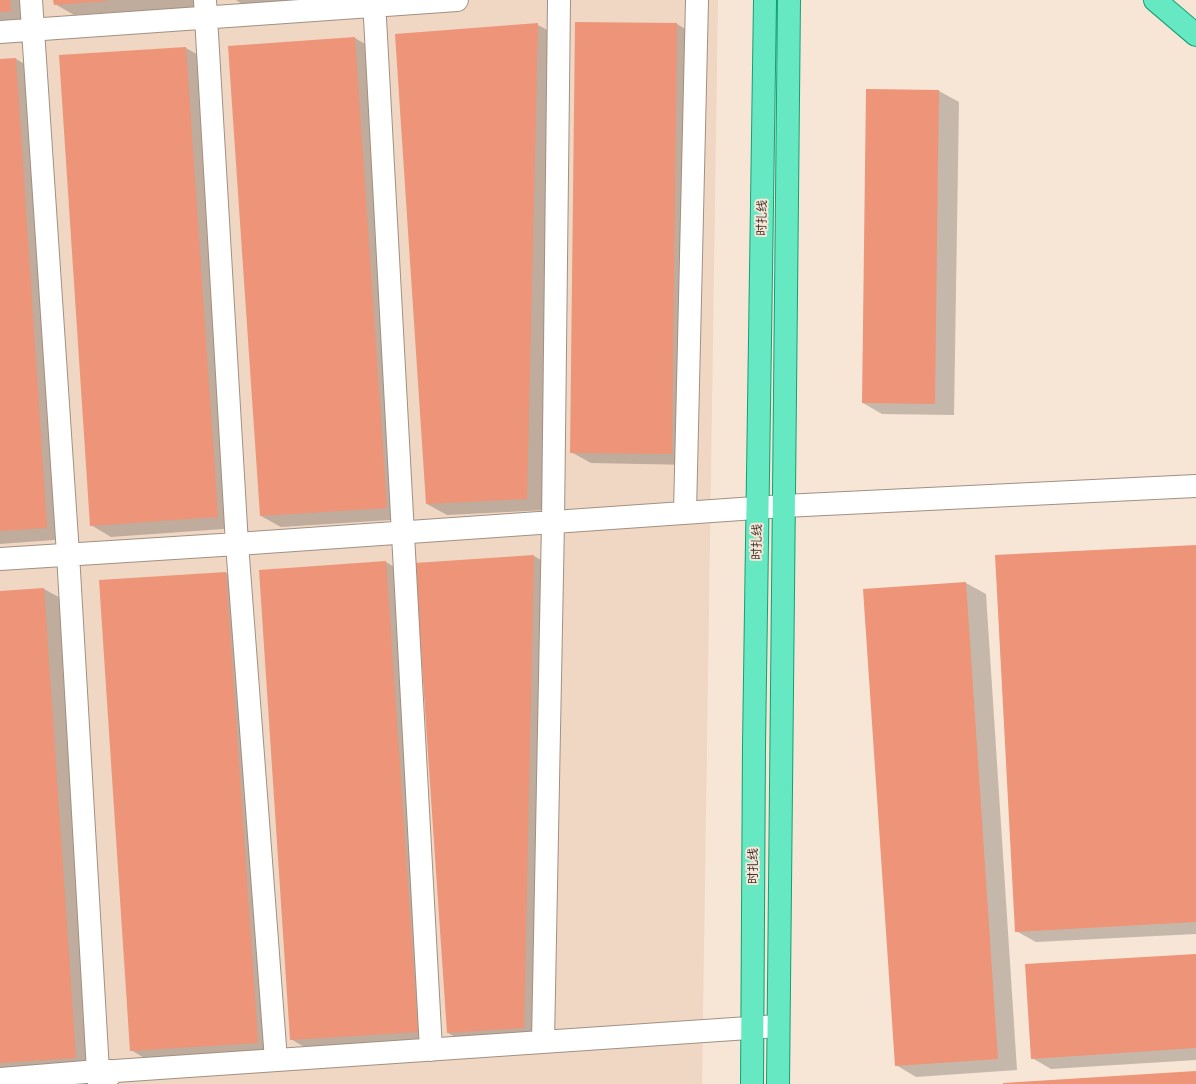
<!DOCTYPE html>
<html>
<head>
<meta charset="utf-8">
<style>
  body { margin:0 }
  canvas { display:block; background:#f7e5d6 }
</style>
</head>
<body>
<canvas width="1196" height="1084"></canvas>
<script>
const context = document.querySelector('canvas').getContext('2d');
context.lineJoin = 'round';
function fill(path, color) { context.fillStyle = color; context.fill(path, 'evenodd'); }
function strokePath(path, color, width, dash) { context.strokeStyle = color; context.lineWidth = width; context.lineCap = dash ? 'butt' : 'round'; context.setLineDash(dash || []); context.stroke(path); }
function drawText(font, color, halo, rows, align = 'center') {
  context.font = font + ' "Asap Condensed","Noto Sans SC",sans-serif'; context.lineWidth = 4; context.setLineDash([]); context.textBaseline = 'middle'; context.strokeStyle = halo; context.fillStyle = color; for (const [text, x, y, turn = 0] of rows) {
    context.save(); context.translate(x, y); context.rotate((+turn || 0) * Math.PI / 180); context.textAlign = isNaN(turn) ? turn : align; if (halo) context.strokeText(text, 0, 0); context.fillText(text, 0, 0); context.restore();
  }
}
fill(new Path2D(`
  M0,0H718L702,1084H0Z`), '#efd7c4');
fill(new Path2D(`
  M0,0H29L30,22L0,24Z
  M54,0H200V7L74,15L55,4Z
  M236,0H330L245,6Z
  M576,23L677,24L697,36L692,465L591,463L571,452Z
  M538,25L558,36L547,510L447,515L427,504L396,35Z
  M355,38L375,50L406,519L281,527L261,516L229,47Z
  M186,48L205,59L237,528L111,537L91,525Z
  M16,59L35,70L67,539L0,544V60Z
  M939,91L959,102L954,415L882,414L863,403Z
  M1196,546V934L1036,942L1016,931Z
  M534,556L553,567L544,1039L468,1044L448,1033Z
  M386,562L406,574L437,1043L311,1051L291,1039Z
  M226,573L245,584L277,1053L151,1062L131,1050Z
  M966,583L986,594L1017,1070L916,1077L896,1065Z
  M44,589L64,600L95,1069L0,1075V592Z
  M1196,955V1060L1051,1069L1032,1058Z`), '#0003');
fill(new Path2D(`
  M0,0H10L11,11L0,12Z
  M53,0H107V1L54,5Z
  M575,22L677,23L672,454L570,453Z
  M538,23L527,499L426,504L395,34Z
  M355,37L387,508L260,516L228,46Z
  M186,47L218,517L90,526L59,55Z
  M16,58L47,528L0,531V59Z
  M866,89L939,90L935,404L862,403Z
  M1196,545V922L1015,932L995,555Z
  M534,555L524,1028L447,1033L415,563Z
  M386,561L418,1032L290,1040L259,570Z
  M226,572L258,1043L130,1051L99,580Z
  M966,582L998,1059L895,1066L863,589Z
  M44,588L76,1058L0,1063V591Z
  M1196,954V1048L1031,1059L1025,964Z
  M1196,1071V1084H1003V1083Z`), '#ee9478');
const minor = new Path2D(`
  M31,0L68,554L98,1071
  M205,0L237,544L276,1060
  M374,0L431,1050
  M0,32L457,0
  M685,513L697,0
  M0,559L237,544L784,506L1196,486
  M543,1042L553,522L559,0
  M0,1079L98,1071H112
  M99,1084L115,1071L778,1026`);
const major = new Path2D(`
  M1155,0L1196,35
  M752,1084L754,745L765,0
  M778,1084L789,0`);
strokePath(minor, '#a19083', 24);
strokePath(major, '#14a074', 24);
strokePath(minor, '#fff', 22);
strokePath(major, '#66e9c3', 22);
drawText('12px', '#3a332d', '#f7e5d6', [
  ["时扎线",762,218,-89],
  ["时扎线",757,542,-89],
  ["时扎线",753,866,-90]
]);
</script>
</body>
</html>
